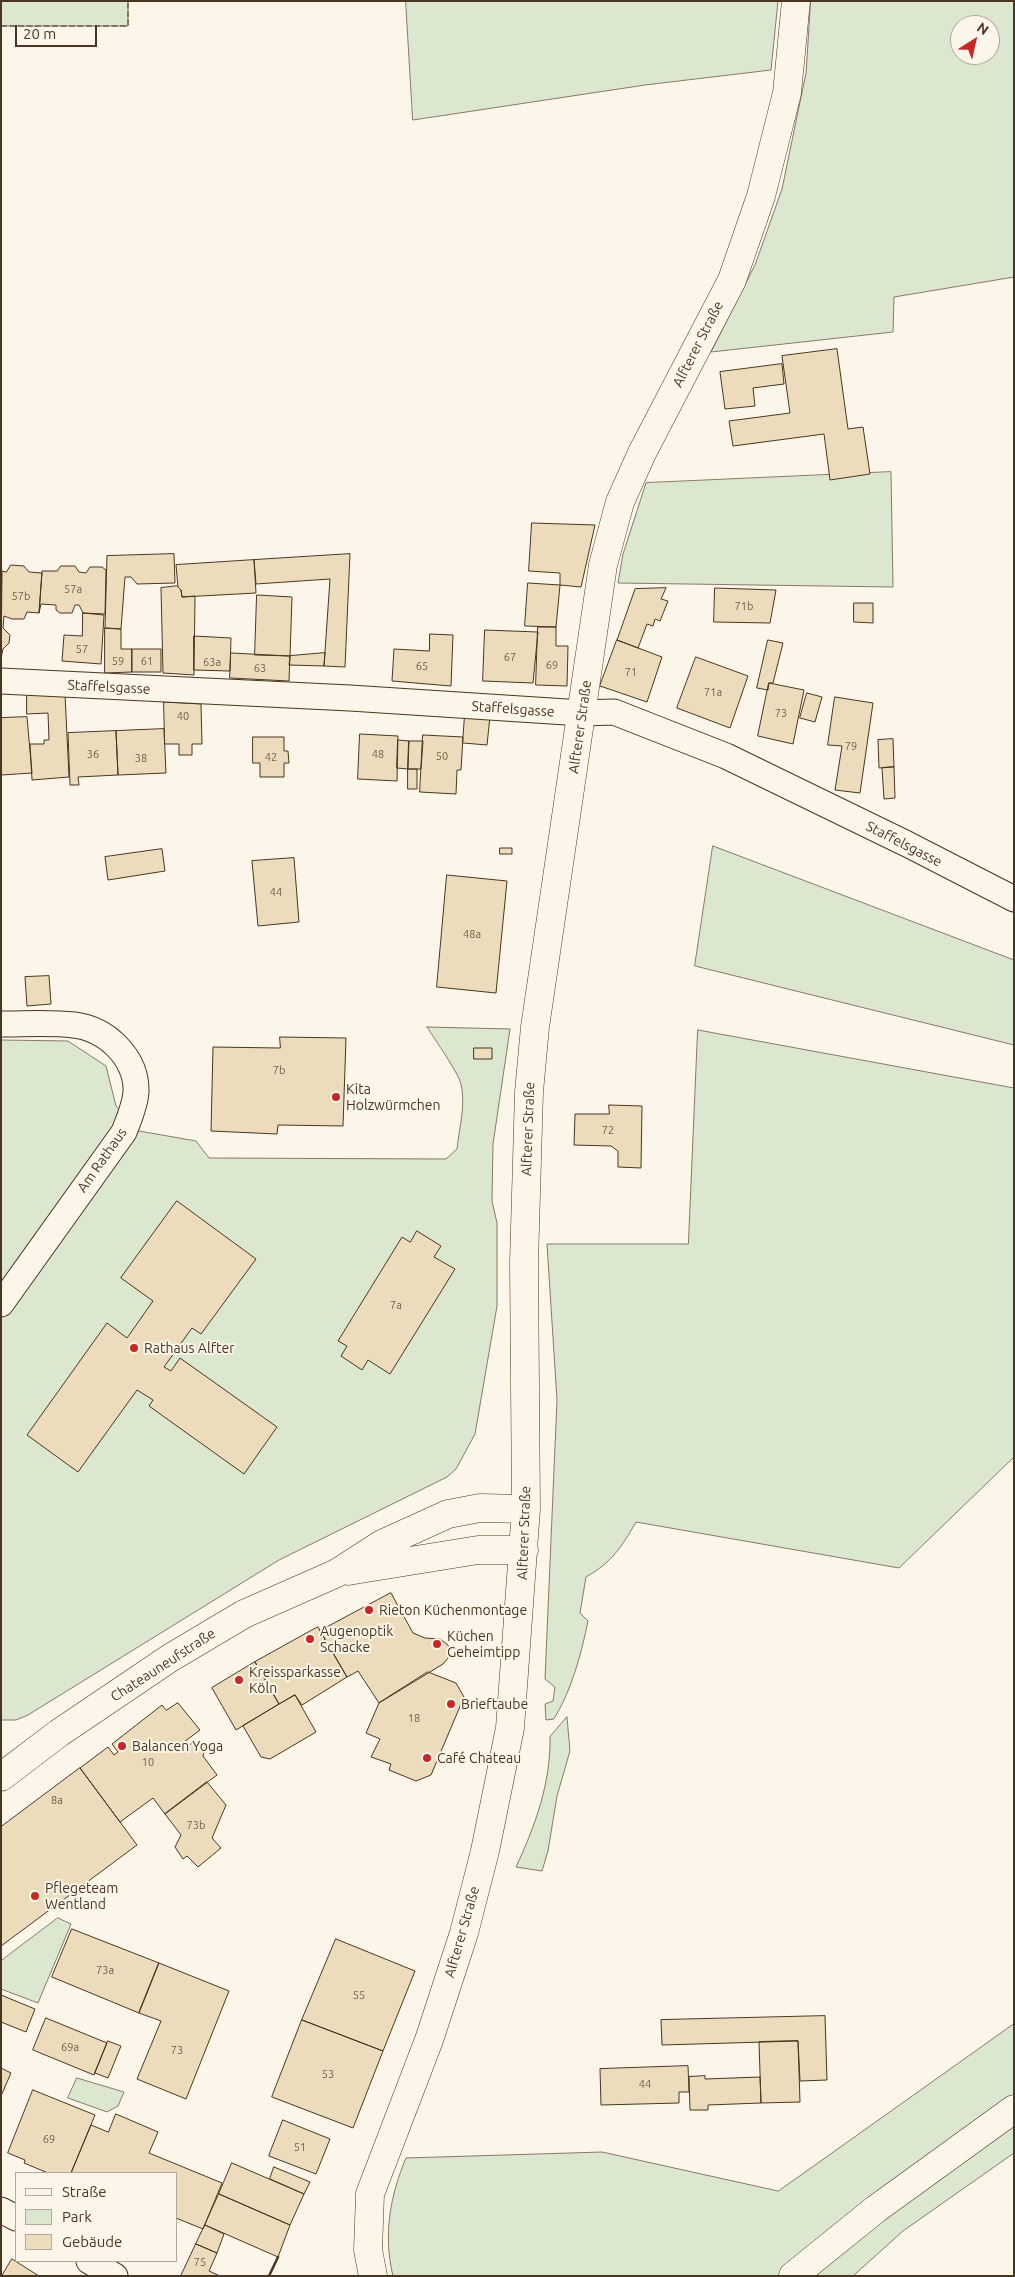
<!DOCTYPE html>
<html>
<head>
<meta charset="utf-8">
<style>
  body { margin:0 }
  #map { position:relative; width:1015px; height:2277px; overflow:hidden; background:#fbf6e9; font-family:Ubuntu,sans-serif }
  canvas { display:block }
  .frame { position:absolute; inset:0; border:2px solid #4a3520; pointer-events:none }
  .legend { position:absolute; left:15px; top:2172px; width:162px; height:90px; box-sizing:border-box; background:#fbf6e9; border:1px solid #b4a999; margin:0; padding:6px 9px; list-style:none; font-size:15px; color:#4a3520 }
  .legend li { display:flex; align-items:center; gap:10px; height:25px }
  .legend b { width:25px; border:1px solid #b4a999 }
  .north { position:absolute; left:950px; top:15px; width:50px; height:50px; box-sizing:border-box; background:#fbf6e9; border:1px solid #b4a999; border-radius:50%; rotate:35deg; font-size:14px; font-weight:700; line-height:20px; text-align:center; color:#4a3520 }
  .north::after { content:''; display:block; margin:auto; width:18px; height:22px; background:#c62828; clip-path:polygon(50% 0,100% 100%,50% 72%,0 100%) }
  .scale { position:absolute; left:15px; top:25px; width:82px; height:22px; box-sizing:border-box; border:2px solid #4a3520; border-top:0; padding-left:6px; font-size:15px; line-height:18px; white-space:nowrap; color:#4a3520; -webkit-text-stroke:4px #fbf6e9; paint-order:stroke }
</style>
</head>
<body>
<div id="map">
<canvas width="1015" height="2277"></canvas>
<div class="frame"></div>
<ul class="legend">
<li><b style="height:6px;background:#fbf6e9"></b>Straße</li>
<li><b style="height:14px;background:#dce7d0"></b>Park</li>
<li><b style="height:14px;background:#ecdcbc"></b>Gebäude</li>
</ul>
<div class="north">N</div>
<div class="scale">20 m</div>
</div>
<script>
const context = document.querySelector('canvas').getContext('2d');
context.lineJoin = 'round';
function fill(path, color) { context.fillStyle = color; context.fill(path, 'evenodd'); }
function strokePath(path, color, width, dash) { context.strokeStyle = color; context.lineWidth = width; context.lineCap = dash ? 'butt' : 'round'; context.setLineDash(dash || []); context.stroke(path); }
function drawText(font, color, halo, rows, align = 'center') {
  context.font = font + ' Ubuntu,sans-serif'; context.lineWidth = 4; context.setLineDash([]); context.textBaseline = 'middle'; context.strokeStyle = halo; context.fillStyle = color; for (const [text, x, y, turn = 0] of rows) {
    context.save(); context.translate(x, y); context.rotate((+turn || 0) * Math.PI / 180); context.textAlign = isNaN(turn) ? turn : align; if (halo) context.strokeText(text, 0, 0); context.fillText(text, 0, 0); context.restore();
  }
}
const green = new Path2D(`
  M1,1H128V26H1Z
  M406,1H778L771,70L645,85L413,120Z
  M811,1H1014V277L894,297L893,332L711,352L755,265L782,189L806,73ZM960,25H990V55H960Z
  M891,472L893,587L618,583L623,554L646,483Z
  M713,846L1014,960V1045L695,966Z
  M427,1027L510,1029L493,1144L492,1201L497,1223V1306L475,1434L456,1469L447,1477L279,1560L28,1715L16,1720H1V1040L68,1041L106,1066L116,1106L139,1131L196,1141L209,1158L446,1159L457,1149C459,1129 466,1104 461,1084C458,1072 435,1040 427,1027Z
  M698,1030L1014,1088V1457L899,1568L636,1522C621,1548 612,1562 586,1577L580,1613L588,1621C581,1655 572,1689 554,1719L546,1720L545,1704L553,1701L555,1687L545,1679L557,1400L547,1244H688Z
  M567,1717L570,1751L557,1796L548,1851L542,1871L516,1867C535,1826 551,1783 550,1737Z
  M58,1918L71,1924L38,2003L1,1989V1961Z
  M1014,2024V2153L903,2231L853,2276H393C383,2235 390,2196 406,2158L602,2152L778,2191Z
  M77,2078L124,2092L118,2106L107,2112L68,2098Z`);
fill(green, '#dce7d0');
strokePath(green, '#887966', 1);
const building = new Path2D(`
  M837,349L848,429L863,427L870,474L830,480L824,434L733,446L729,421L790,413L782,356Z
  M782,364L784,384L753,388L755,406L725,409L720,372Z
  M532,523L595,525L581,587L560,585V573L529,571Z
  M174,554L175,583L137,584L131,577H125L121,629L105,628L107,556Z
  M350,554L345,667L324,666L330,579L256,584L254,560Z
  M254,560L256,593L182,597L181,590L178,587L176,565Z
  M11,565L24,566L29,572L42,573L39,613L27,612L24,619H12L4,616L3,628L10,635L9,643L3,649L1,658L2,571L6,572Z
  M61,566H75L79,572L86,573L90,567H102L106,570L105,614L83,613L79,605H75L72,613H60L56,610V605L41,604L39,613L42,571H57Z
  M528,583L560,585L556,627L525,626Z
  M177,586L181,590L182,597L195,596L194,675L163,673L161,588Z
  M666,588L661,599L668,601L660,621L655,619L653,626L647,624L638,648L617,640L635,589Z
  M715,588L776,590L770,623L714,622Z
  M257,595L292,597L290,656L255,655Z
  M854,603H873V623L854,622Z
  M83,613L104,615L101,664L62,661L64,635L82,636Z
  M538,627H556V646H568L567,686L536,685Z
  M105,628L121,629V649H132V672L105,673Z
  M485,630L538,632L533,683L483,681Z
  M430,634L453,635L451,686L392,681L394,649L429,651Z
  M194,636L231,638L230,671L194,670Z
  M617,640L662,657L647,702L600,686Z
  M768,640L783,643L773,683H769L768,690L757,688Z
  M132,649H161V672H132Z
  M231,653L290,656L289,681L230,678Z
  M325,653L324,666L289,665L290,656Z
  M696,657L748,676L730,728L677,708Z
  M769,683L804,690L793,744L758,736Z
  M27,692L65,694L69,777L32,780L30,744H44V740H49L48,713L27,714Z
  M807,693L822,697L815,722L800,718Z
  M835,697L873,703L860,793L835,790L842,746L828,745Z
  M164,702L201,704L202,744H192V755H179V744H165Z
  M465,714L490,716L487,745L463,743Z
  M27,717L32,773L1,775V718Z
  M164,729L166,773L118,775L116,731Z
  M116,731L118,775L78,777L79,785H70L68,733Z
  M360,734L398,736L397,781L358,779Z
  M423,735L463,737L461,770H457L456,794L420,792Z
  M253,737H284V751H288L289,763H284V777H260V763H253Z
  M893,739L894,767L879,768L878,740Z
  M398,740L409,741L408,769L397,768Z
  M409,741H423L421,769H408Z
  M894,767L895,798L884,799L882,768Z
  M408,769H417V789H408Z
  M500,848H512V854H500Z
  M162,849L165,871L108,880L105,857Z
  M294,858L299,922L258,926L252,861Z
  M447,875L507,881L496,993L437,987Z
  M49,976L51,1004L27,1006L25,977Z
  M280,1037L346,1038L343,1126L278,1125L277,1134L211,1131L213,1047L280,1048Z
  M474,1048H492V1059H474Z
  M609,1105L642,1106L641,1168L618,1167V1151L611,1146L574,1145L575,1114H609Z
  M177,1201L256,1259L201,1334L192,1328L164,1367L171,1371L180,1358L277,1427L244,1474L149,1406L153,1400L137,1390L78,1472L27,1435L107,1323L127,1338L153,1301L121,1278Z
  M417,1231L441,1246L434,1257L455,1269L390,1374L368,1360L362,1370L341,1356L347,1346L338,1341L402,1237L410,1242Z
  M391,1593L413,1633L425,1638L440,1639L448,1645L450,1651L449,1657L443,1664L379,1703L358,1671L347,1677L320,1631Z
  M318,1627L347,1677L302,1705L295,1695L279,1704L255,1662Z
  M255,1662L279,1704L236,1730L212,1688Z
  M428,1672L456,1683L464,1697L431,1775L416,1781L389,1770L391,1764L371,1757L380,1739L366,1733L379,1703Z
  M295,1695L316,1732L270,1759L261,1757L243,1726Z
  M178,1703L200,1730L184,1742L187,1747L193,1742L205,1748L203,1756L217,1775L165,1814L153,1798L120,1822L80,1768L108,1747L114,1755L118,1752L112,1744L162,1705L166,1710Z
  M80,1768L137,1845L1,1946V1827Z
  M207,1782L226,1805L212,1838L221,1848L198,1867L187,1856L183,1859L175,1847L181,1835L165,1814Z
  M72,1929L159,1963L139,2013L52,1977Z
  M336,1939L415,1971L383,2051L302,2020Z
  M159,1963L229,1991L186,2099L137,2079L161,2021L139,2013Z
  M1,1995L35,2009L26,2032L1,2022Z
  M825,2016L827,2080L800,2081L798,2041L662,2045L661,2020Z
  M46,2018L107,2043L94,2075L33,2050Z
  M302,2020L383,2051L353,2128L272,2097Z
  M108,2041L121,2046L108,2078L95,2073Z
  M798,2041L800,2102L761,2103L759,2042Z
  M688,2066L689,2092H679V2103L601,2105L600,2069Z
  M1,2068L11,2073L1,2096Z
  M705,2076V2079L760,2077L761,2103L708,2105V2110H690L689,2077Z
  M33,2090L95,2115L71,2173H48L24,2163L25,2160L8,2153Z
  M116,2114L158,2132L149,2153L222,2183L203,2229L176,2218V2173H71L91,2125L108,2132Z
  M283,2120L330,2139L316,2174L269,2156Z
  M232,2163L304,2194L290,2225L219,2194Z
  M274,2167L310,2182L304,2194L270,2179Z
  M219,2194L290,2225L278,2257L205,2225Z
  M205,2225L224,2234L217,2253L196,2244Z
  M196,2244L217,2253L209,2271L220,2276H181Z
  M12,2259L39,2276H2Z`);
fill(building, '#ecdcbc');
strokePath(building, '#4a3520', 1);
const minor = new Path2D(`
  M1,681L350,698L582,713L614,712L726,756L907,844L1014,899
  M1,1024C25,1024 50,1022 74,1025C107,1029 137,1058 136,1092C135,1106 129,1119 124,1132L1,1304
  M1,2210L16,2218
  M89,2261L115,2276`);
const tertiary = new Path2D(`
  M348,1571L478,1550H524
  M1,1777L59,1733L170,1658L244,1614L337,1573L382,1544L448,1514L480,1508L526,1509
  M373,2276L368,2250L370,2194L429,2040L464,1933L485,1851L510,1728L526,1509L524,1262L529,1092L535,1027L603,565L620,502L642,453L732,280L761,196L787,93L796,1`);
const secondary = new Path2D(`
  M793,2276L876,2209L1014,2109`);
strokePath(minor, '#4a3520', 27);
strokePath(tertiary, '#4a3520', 29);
strokePath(secondary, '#4a3520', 29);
strokePath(minor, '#fbf6e9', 25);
strokePath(tertiary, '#fbf6e9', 28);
strokePath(secondary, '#fbf6e9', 28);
strokePath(new Path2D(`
  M1,26H128V1`), '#4a3520', 1, [6, 2.5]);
strokePath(new Path2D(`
  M269,2276L278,2257`), '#4a3520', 2.5);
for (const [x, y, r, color] of [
  [336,1097,5,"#c62828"],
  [134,1348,5,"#c62828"],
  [369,1610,5,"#c62828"],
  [310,1639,5,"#c62828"],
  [437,1644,5,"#c62828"],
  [239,1680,5,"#c62828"],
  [451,1704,5,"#c62828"],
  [122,1746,5,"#c62828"],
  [427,1758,5,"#c62828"],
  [35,1896,5,"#c62828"]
]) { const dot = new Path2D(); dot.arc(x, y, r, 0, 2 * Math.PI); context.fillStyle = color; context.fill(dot); strokePath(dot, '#fbf6e9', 2); }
drawText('11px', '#725f47', null, [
  ["57a",73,589],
  ["57b",21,596],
  ["71b",744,606],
  ["57",82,649],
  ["67",510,657],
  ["59",118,661],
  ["61",147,661],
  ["63a",212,662],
  ["69",552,665],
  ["65",422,666],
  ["63",260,668],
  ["71",631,672],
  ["71a",713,692],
  ["73",781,713],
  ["40",183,716],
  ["79",851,746],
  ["36",93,754],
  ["48",378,754],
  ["50",442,756],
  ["42",271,757],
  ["38",141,758],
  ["44",276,892],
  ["48a",472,934],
  ["7b",279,1070],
  ["72",608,1130],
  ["7a",396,1305],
  ["18",414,1718],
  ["10",148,1762],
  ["8a",57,1800],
  ["73b",196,1825],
  ["73a",105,1970],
  ["55",359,1995],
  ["69a",70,2047],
  ["73",177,2050],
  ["53",328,2074],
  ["44",645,2084],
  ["69",49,2139],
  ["51",300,2147],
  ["75",200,2262]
]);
drawText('14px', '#4a3520', '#fbf6e9', [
  ["Alfterer Straße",698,344,-63],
  ["Staffelsgasse",109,687,3],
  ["Staffelsgasse",513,709,4],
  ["Alfterer Straße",580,727,-82],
  ["Staffelsgasse",904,844,27],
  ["Alfterer Straße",528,1129,-88],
  ["Am Rathaus",102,1160,-55],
  ["Alfterer Straße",524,1533,-88],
  ["Chateauneufstraße",163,1665,-33],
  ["Alfterer Straße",462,1932,-74]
]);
drawText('14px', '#4a3520', '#fbf6e9', [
  ["Kita",346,1089],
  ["Holzwürmchen",346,1105],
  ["Rathaus Alfter",144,1348],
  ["Rieton Küchenmontage",379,1610],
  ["Augenoptik",320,1631],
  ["Schacke",320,1647],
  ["Küchen",447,1636],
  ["Geheimtipp",447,1652],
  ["Kreissparkasse",249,1672],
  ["Köln",249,1688],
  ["Brieftaube",461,1704],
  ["Balancen Yoga",132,1746],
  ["Café Chateau",437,1758],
  ["Pflegeteam",45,1888],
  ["Wentland",45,1904]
], 'left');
</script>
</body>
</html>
